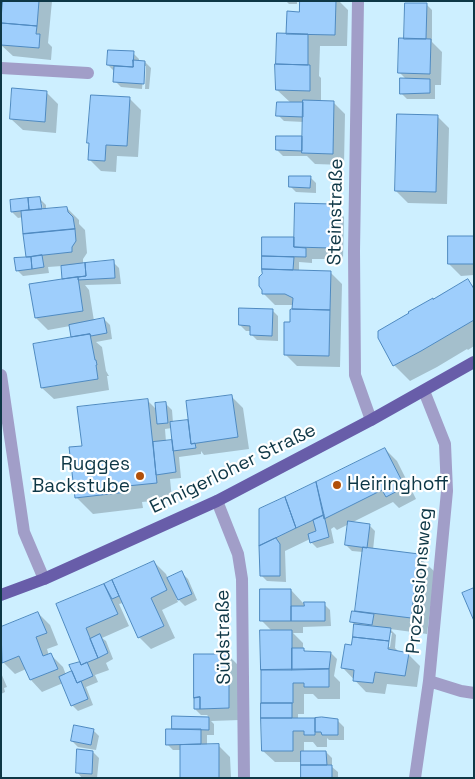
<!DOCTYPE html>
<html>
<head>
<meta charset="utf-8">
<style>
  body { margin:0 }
  #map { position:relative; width:475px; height:779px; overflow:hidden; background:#cdefff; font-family:"Space Grotesk",sans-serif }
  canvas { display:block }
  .frame { position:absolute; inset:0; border:2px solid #0e3746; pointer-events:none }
</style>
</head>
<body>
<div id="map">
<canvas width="475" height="779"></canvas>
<div class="frame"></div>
</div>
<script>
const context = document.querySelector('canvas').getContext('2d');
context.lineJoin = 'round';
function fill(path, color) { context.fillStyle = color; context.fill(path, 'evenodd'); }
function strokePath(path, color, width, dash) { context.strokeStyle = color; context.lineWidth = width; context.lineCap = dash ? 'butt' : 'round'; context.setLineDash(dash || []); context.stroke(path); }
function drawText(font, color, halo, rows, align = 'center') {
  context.font = font + ' "Space Grotesk",sans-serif'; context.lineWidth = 4.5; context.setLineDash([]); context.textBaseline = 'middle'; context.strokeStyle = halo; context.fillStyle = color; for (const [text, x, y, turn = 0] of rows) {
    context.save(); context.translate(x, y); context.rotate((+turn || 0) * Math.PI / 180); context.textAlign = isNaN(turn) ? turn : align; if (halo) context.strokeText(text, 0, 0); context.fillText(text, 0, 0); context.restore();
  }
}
fill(new Path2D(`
  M4,1H52L48,43L52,47L51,60L13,56L1,45Z
  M286,1H297V4H289Z
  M301,1H339L348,10L347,46H320L319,76L321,78V102H333L345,114L344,165L315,164L307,156H283L277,150L302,138L304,139V122L284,121L278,115L291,103L277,90L276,64L287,35L301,13Z
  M426,4L432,10V42L442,52L441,85H435V99H407L401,93L407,80L400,73L405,40Z
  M133,53L139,59V62H145L151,68L149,89H145L146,66H144L142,89L121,87L115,81L114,71L108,65Z
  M46,92L58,104L56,133L23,130L11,119Z
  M130,99L141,110L138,157L117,156L116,172L101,171L89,159Z
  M437,116L449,128L447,204L408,203L396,191Z
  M310,177L316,183V193L296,192L290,186Z
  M40,199L46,205V210L67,208L79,220V224L85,230L87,253L83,259V265L113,262L119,268L121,284L85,285L89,290L94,321L104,319L110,325L112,339L96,342L102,347L106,371L109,376H107L109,390L54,399L42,388L72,338L70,326L48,330L36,318L65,280L63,278L62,266L48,267L49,273L23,276L17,270L27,258L23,217L18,218L12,212ZM40,203H42L43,210H41Z
  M332,205L344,217L343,259H312V263L299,262V272L331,273L342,284L340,367L297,366L285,354L294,305H275L263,293L264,238L293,239L295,240Z
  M474,238V275L461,276L449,264Z
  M468,281L474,287V346L468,350L467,349L437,367L410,381L394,365Z
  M272,310L278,316V341L257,340L251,334V331H246L240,325Z
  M231,396L243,408L249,449L204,455L201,451V454L179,457L181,478L170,479L172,499L142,502L143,508L93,514L76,497L83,447L147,400L157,410L166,404L172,410L173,423L190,421ZM172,428L173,441L166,442L165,429Z
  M385,449L397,461L416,499L399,508L393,502L351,523L369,525L375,531L373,550L418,556L435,572L427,634L390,629L396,635L395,648L399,652L408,654L420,666L417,687L387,684L385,694L366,692L343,668L352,646L355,625L352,622L356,613L363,552L352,551L346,545L349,524L337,530L334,527L331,529L334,543L317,548L311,542L310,539L285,551L286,582L267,581L261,575L260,510ZM389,633H392L390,647H387Z
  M154,562L166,574L168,579L182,573L188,579L197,600L185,606L176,597L178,602L162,610L175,638L151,649L139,637L123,603L119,604L129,626L102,638L106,641L113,659L106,663L109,670L95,675L98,682L86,687L93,705L78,711L72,705L63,683L42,692L31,680L26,669L15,674L3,662L1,658V629L38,613L50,625L58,645L47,649L49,656L51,655L63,667L66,675L84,667L58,605Z
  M291,590L303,603L324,604L330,610L331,626L303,627V633H293L303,643V649L307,653H331L337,659L334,676L340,682V699H318L313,694H304V714H298V719L338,721L344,727V740H329L327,738V747H317L313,742H304V752H326L332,758V767L338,772V778H303L302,762H275L263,751L272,631L262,621Z
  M229,656L240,667V720L211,721L214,724V735H207V746H219L230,757L231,778H181V750H173L167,744L173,730V717L210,718L207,715H201L195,709Z
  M1,673L7,687L4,688L5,692L1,694Z
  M93,730L99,736L96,750L78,747L72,741Z
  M93,752L99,758L97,778H82L77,772Z`), '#0003');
const building = new Path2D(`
  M3,1H39L37,26L1,23Z
  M300,1H336L335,35L286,34L287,11L299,12Z
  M405,3H427L426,39H404Z
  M2,23L37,26L36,34H40L39,48L1,45Z
  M277,33L308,34V65L276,64Z
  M399,38L431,39L430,74L398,73Z
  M108,50L134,51L133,67L107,65Z
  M133,60L145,61L144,84L113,82L114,66L133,67Z
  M275,64L310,65V91L276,90Z
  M400,78L430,79V93L400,94Z
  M12,88L47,91L45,122L10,119Z
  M91,95L130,97L127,146L106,145L105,161L88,160L89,143H87Z
  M303,100L334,101L333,154L302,153Z
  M277,102H303V117L276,116Z
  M397,114L438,115L436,192L395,191Z
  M276,136H302V151L276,150Z
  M289,176H311L310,188L289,187Z
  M40,197L42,209L29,210L28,198Z
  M28,198L29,210L11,212L10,200Z
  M295,203L332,204L331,248L294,247Z
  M67,207L68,212L73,217L75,229L23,234L21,211Z
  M75,229L76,241L72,247V252L26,257L23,234Z
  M448,236H474V264H448Z
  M262,237H294V247L306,248V257L262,256Z
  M42,255L44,267L32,269L31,257Z
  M262,256L294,257L293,270L262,269Z
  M26,257H31L32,269L16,271L14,258Z
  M114,260L115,278L78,280V277L86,276L85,263Z
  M85,263L86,276L62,279L61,266Z
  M262,269L331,271L330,310L292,309L293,298L285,294H262V290L259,286V277L262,274Z
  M78,277L83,311L35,318L29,284L62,279Z
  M468,279L474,289V320L421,351L393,366L378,338V331L409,313L408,312L433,298V299Z
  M239,308L273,309L272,336L250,335V326L239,325Z
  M292,309L330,310L329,356L284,355V322H290V310Z
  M104,318L107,333L91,336L90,334L71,337L69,325Z
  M90,334L95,360H96L97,365H96L98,379L41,388L33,344Z
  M232,395L238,437L191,444L186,401Z
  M148,399L157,483L127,486V492L75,498L69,447L82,446L77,407Z
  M166,402L168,423L157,424L155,403Z
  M188,420L191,444L195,443L196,448L173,451L170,422Z
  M172,440L176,472L156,475L153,442Z
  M385,448L405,487L386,497L382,490L324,519L316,482Z
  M316,482L324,515L296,528L285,497Z
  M285,497L296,528L259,546V509Z
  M324,515L329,537L310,543L308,534L316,531L313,520Z
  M348,521L370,524L367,548L345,545Z
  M276,538L280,544V576H260L259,546Z
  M363,547L419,554L411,618L355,611Z
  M154,561L167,590L151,598L164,626L138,638L112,580Z
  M182,571L192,594L178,600L167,578Z
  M112,580L119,596L112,599L104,584Z
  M104,584L118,614L86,628L98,658L81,665L56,604Z
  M474,588V621L462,593Z
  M260,589H291V621H260Z
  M304,602H325V621H291V606H304Z
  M352,611L374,614L372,625L350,622Z
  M38,612L47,633L36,637L43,656L51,653L58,669L30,680L19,656L2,663L1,627Z
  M354,624L391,628L389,641L353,637Z
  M260,630H292V670H261Z
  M100,634L108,653L98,658L90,639Z
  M353,637L389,641L388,649L409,653L405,676L375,672L373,683L353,681L354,670L341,668L345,644L351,645Z
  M292,648H304V651L331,652L329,669L292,670Z
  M194,654H229V708L200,709V697L194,698Z
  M80,662L81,665L87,662L93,676L77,683L69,665Z
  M329,669V687H304V683H293V703H261V670Z
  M72,671L77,683L81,681L88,699L71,706L59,677Z
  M200,697V709H194V698Z
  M261,703H292V718H261Z
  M172,716L209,717V730L172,729Z
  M322,717L338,719V735H322L321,732H315V718Z
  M261,718H315V735H304V731H293V751H262Z
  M74,725L94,729L91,745L71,741Z
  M166,729H201V744L166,745Z
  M219,744V778H180V745Z
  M77,749L93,751L92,774L76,773Z
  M301,751H326L327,765H301Z
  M301,765H332V778H301Z`);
fill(building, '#9ecefc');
strokePath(building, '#4f8ac1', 1);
strokePath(new Path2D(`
  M358,1L354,251L355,375L371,420
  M1,68L88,73
  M1,375L24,532L44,579
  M217,501L238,554L242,579L244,778
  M429,681L461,691L474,693
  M415,778L429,681L447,491L445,444L424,391`), '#a19ec8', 12);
strokePath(new Path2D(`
  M1,595L44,579L217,501L371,420L474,362`), '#685da9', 12);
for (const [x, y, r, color] of [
  [140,476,5,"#b1500a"],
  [337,485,5,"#b1500a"]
]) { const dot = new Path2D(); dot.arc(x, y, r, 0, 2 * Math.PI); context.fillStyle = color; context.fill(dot); strokePath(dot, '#fff', 2); }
drawText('19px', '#0e3746', '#fff', [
  ["Steinstraße",336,212,-89],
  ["Ennigerloher Straße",233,469,-26],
  ["Prozessionsweg",420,581,-85],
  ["Südstraße",224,637,-91]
]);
drawText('19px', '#0e3746', '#fff', [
  ["Rugges",130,465],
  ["Backstube",130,487],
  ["Heiringhoff",347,485,"left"]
], 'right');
</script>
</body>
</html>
